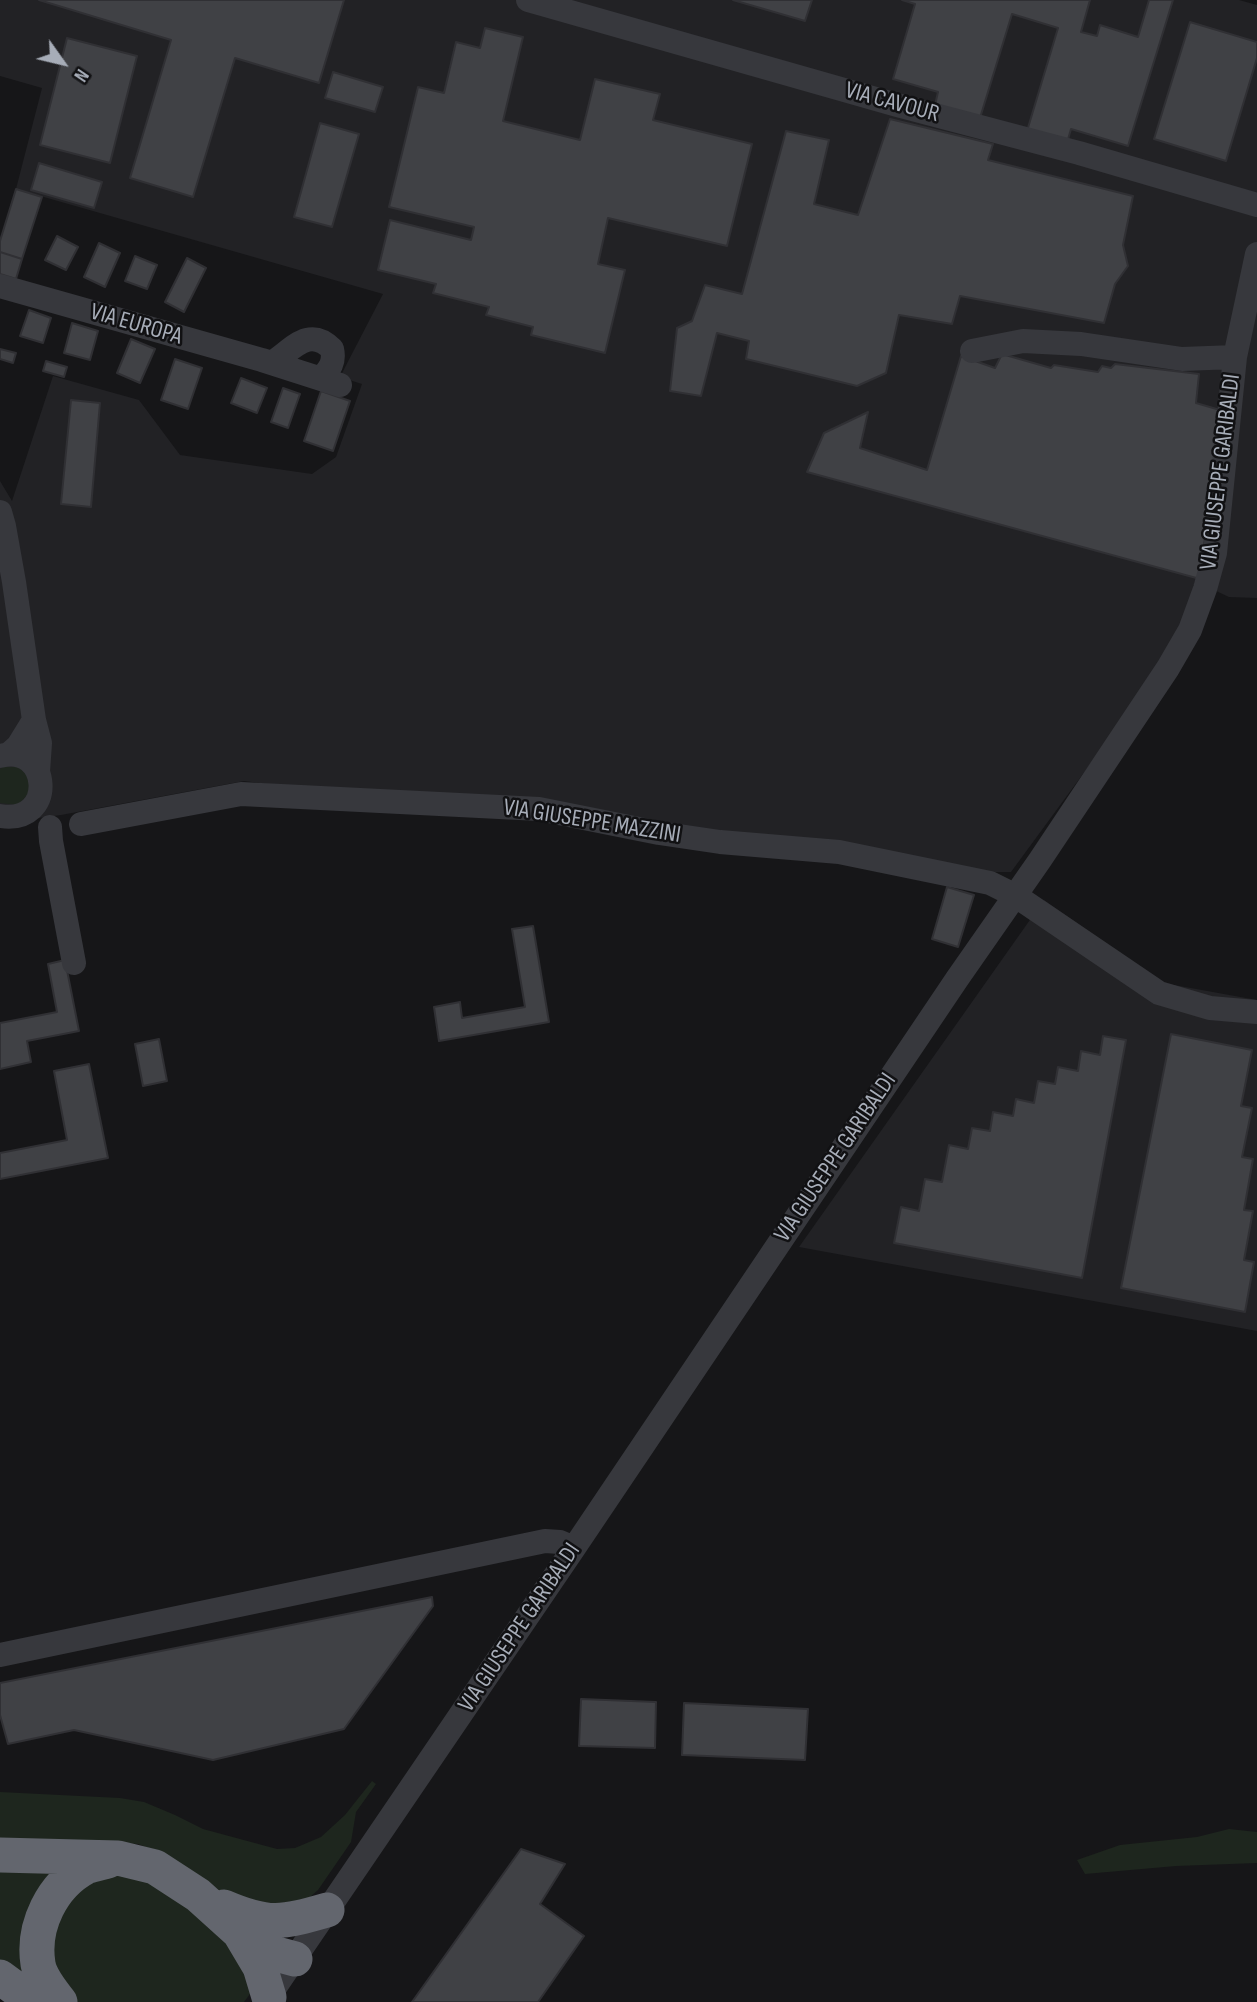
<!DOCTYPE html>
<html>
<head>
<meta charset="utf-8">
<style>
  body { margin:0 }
  #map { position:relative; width:1257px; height:2002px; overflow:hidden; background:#161618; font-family:"Sofia Sans Condensed",sans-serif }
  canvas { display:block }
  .north { position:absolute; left:28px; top:28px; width:70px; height:70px; -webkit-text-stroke:5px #111113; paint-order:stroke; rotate:124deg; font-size:19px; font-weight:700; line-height:28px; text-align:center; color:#a7adb8 }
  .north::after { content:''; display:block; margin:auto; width:24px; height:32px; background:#a7adb8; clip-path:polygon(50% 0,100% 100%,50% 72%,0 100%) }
</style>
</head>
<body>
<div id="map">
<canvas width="1257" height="2002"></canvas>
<div class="north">N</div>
</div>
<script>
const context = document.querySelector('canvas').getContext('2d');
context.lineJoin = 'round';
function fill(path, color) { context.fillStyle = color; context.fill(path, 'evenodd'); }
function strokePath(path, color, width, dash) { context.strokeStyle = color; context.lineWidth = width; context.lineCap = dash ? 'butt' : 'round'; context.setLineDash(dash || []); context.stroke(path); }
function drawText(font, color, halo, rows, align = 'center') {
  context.font = font + ' "Sofia Sans Condensed",sans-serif'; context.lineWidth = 5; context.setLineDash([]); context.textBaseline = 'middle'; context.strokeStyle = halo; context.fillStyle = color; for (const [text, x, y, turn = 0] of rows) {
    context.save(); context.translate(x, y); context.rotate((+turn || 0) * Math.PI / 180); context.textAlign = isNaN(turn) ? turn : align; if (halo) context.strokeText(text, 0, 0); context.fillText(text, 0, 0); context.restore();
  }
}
fill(new Path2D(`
  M0,0H1239L1257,5V598L1229,597L1195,581L1183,627L1102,748L1011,872H970L244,781L61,815L0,823V481L12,501L53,376L139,400L180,455L312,474L336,457L362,384L340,377L383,294L16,189L42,88L0,76Z
  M1044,900L1163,983L1257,1000V1331L799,1247Z`), '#222225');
fill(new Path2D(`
  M3,767H18L28,776L31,790L19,805L0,803V769Z
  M372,1781L376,1784L356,1812L351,1842L318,1890L300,1906L241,1908L167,1855L138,1844L104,1842L0,1846V1792L120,1798L144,1802L175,1815L203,1829L277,1849L295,1848L321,1837L345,1815Z
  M1229,1829L1257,1832V1863L1176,1866L1085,1874L1077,1860L1120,1845L1197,1837Z
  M0,1865L63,1870L34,1986L0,1961Z
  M127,1871L204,1913L255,1972L250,1994L244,2002H69L50,1975L53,1916L82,1881Z`), '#1e261e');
const building = new Path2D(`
  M39,0H344L319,83L235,58L193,197L130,178L171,40Z
  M733,0H812L805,21Z
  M902,0H1090L1081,32L1097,36L1100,25L1138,37L1149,0H1173L1128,146L1071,129L1067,143L1027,131L1058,28L1012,14L980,118L935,105L938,92L893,79L915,4Z
  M1190,22L1257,42V58L1226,161L1154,139Z
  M485,28L523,37L503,121L580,140L595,79L660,94L653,120L752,144L727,246L608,218L598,264L625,270L605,353L531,335L533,327L486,315L489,307L433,293L436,284L378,270L390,220L471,240L474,227L389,207L418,87L444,93L456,42L480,48Z
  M67,38L137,56L110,163L40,145Z
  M333,72L383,87L375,112L325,98Z
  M890,119L993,144L988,160L1133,196L1123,245L1128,266L1115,284L1104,323L960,296L952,324L899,315L886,373L857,386L746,359L749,341L717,333L701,396L670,391L677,328L692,321L705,285L742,294L786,131L829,140L814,204L858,215Z
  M320,123L359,134L332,227L294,217Z
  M39,163L102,182L94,208L31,190Z
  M16,189L42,197L22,259L0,252V241Z
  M57,236L78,247L66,270L45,260Z
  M99,243L120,253L105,287L84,277Z
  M0,252L22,259L16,279L0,274Z
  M135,256L157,265L147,289L125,281Z
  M187,258L206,268L184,312L165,302Z
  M29,310L51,318L43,343L20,336Z
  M72,323L98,331L90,360L64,353Z
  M131,339L155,349L140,383L117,373Z
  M0,349L16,353L13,363L0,359Z
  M1002,354L1051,368L1054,365L1098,372L1102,366L1111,368L1115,364L1199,374L1196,403L1220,410L1200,579L807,472L824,433L868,412L860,448L927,470L961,356L995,368Z
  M175,359L202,368L188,409L161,400Z
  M46,361L67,367L64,377L43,371Z
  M241,378L267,388L257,413L231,403Z
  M283,388L300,394L288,428L271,422Z
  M321,391L350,401L333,451L304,441Z
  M71,400L100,403L91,507L61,504Z
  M947,887L974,895L958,947L932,939Z
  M533,926L549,1022L439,1041L434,1007L460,1002L462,1018L525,1007L512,929Z
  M65,960L79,1031L27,1041L31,1062L0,1069V1023L57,1012L48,964Z
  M1171,1034L1252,1050L1241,1106L1252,1108L1242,1157L1253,1159L1244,1210L1253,1211L1244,1260L1254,1262L1245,1312L1121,1288Z
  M1103,1036L1126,1040L1082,1278L894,1243L901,1207L919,1211L925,1179L942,1182L949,1145L968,1149L972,1128L990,1131L993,1112L1013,1116L1016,1099L1034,1103L1038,1081L1055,1084L1058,1067L1078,1071L1081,1051L1100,1055Z
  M159,1039L167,1081L143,1086L135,1044Z
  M89,1064L108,1158L0,1179V1153L67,1140L54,1071Z
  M432,1597L433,1606L344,1729L213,1760L74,1730L8,1744L0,1715V1683Z
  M581,1699L656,1702L655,1748L579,1746Z
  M684,1703L808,1709L805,1760L682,1755Z
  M521,1849L565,1864L540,1904L584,1936L538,2002H412Z`);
fill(building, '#404145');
strokePath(building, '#303034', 2);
strokePath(new Path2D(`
  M528,0L897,105L1079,153L1257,205
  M0,286L262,360L340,385
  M972,351L1023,341L1081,344L1182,359L1235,357
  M272,363C293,349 309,326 332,349C335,362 330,369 321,378
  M0,512L4,526L14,582L34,720
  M9,754L18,746L34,720L40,743L38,772
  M0,756C50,742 58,825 0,816
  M81,824L241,794L539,809L659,833L720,842L839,852L990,883L1016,896L1159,993L1210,1008L1257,1012
  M50,827L51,841L74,963
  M0,1655L545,1541L560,1542L574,1548
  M265,2002L574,1548L957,979L1040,860L1168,668L1190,630L1205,589L1215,553L1235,357L1257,254`), '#37383d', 24);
strokePath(new Path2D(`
  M0,1855L118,1858L155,1867L198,1895L239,1932L269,1952L295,1959
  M224,1907C268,1926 282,1923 327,1910
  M241,1935L260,1967L269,1997
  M0,1977L34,2002
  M60,2002C52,1992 40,1977 38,1964C32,1926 52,1885 86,1867C93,1864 101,1863 108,1861`), '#63666e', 35);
drawText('24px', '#a7adb8', '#111113', [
  ["VIA CAVOUR",892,103,15],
  ["VIA EUROPA",136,325,16],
  ["VIA GIUSEPPE GARIBALDI",1221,472,-83],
  ["VIA GIUSEPPE MAZZINI",592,822,9],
  ["VIA GIUSEPPE GARIBALDI",836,1158,-56],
  ["VIA GIUSEPPE GARIBALDI",520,1628,-56]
]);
</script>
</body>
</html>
